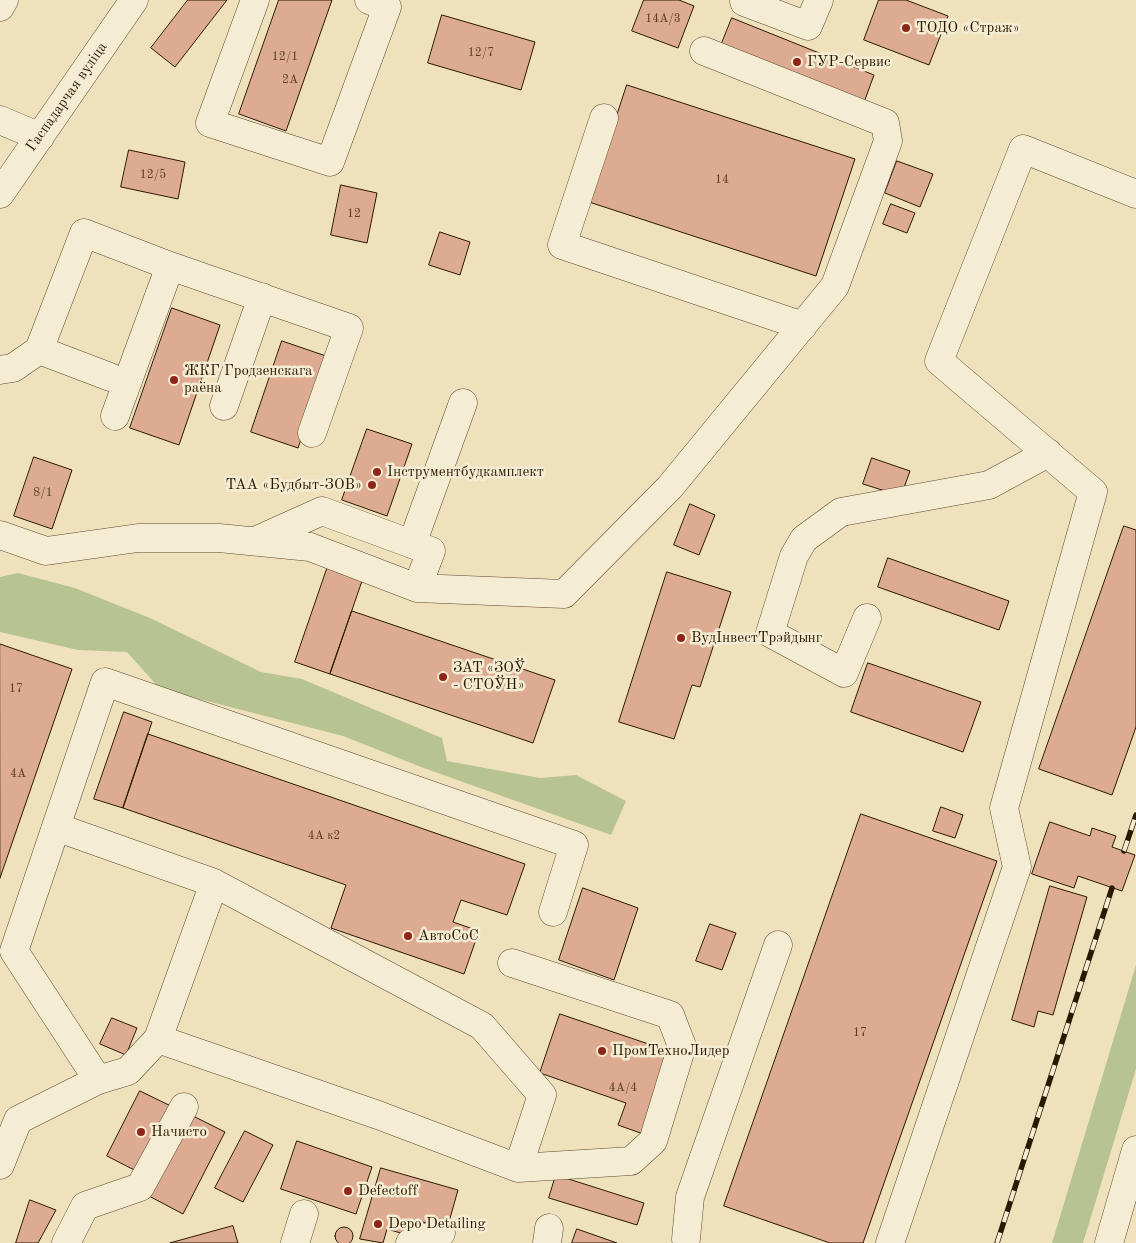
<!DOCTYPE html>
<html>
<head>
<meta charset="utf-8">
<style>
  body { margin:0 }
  canvas { display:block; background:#f0e1bd }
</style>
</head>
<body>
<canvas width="1136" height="1243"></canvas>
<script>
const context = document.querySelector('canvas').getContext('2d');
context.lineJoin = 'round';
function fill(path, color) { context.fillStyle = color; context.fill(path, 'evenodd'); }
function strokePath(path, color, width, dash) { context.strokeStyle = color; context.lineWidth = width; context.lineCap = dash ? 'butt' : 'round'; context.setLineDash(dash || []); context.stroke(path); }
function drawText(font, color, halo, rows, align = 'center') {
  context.font = font + ' "Old Standard TT",serif'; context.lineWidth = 5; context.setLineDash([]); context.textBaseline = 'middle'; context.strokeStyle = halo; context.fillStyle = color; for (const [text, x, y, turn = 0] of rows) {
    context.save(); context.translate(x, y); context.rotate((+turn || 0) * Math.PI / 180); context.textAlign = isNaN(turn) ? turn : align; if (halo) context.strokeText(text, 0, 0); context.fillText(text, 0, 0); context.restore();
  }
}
fill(new Path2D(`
  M18,573L75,588L150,618L261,672L302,679L442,738L447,761L540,778L576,775L626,801L611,835L421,767L343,736L160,689L127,652L78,650L0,632V577Z
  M1136,965V1069L1083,1243H1052Z`), '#b8c392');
const building = new Path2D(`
  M188,0H227L175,67L151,48Z
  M279,0H332L286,131L239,114Z
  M644,0H679L694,6L678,48L632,31Z
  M879,0H906L948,16L929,65L864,40Z
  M442,15L535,42L521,90L428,63Z
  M732,18L874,75L863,105L720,48Z
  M627,85L855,159L816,276L589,202Z
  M129,150L185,162L178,199L121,187Z
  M897,161L933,174L920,207L885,193Z
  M341,185L377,193L367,243L331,235Z
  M891,204L915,213L907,233L883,224Z
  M440,232L470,242L460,275L429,265Z
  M172,308L220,325L179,445L130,428Z
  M282,341L329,357L298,448L251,432Z
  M367,429L412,444L387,516L342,500Z
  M34,457L72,470L52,529L14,516Z
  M872,458L910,471L901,496L863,484Z
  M690,504L715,515L699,555L674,545Z
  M1124,526L1136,530V727L1112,795L1039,769Z
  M888,558L1009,601L999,630L878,587Z
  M328,566L363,578L330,674L295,662Z
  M667,572L731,592L700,687L692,685L674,739L619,722Z
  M352,611L555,680L533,743L330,674Z
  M0,644L72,669L0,878Z
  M868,663L981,702L963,752L851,712Z
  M124,712L152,722L123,808L94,799Z
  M148,734L525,864L507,915L461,900L453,922L479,931L464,974L331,928L346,885L123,808Z
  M941,807L963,815L955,838L933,831Z
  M861,814L997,861L863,1243H830L724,1206Z
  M1050,822L1090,836L1092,828L1116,836L1112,847L1135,855L1122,891L1078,876L1074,888L1032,874Z
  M1050,886L1087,897L1053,1015L1038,1011L1034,1027L1012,1020Z
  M583,888L638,908L614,980L559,960Z
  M710,924L736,933L722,970L696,961Z
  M560,1014L675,1053L646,1135L618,1125L626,1103L540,1073Z
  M112,1018L137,1028L126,1055L100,1044Z
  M140,1091L175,1108L142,1174L107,1156Z
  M191,1115L225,1132L183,1214L149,1196Z
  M245,1131L273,1145L243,1202L215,1188Z
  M297,1141L372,1167L356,1214L281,1189Z
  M381,1168L458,1190L447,1229L416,1220L411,1236L387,1229L383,1243L360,1239Z
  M556,1175L644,1203L637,1225L549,1198Z
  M30,1200L56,1210L38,1243H16Z
  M233,1226L238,1243H170Z
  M335 1236a9 9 0 1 1 18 0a9 9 0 1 1-18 0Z
  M577,1229L617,1243H572Z`);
fill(building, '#ddab92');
strokePath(building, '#2a1901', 1);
const minor = new Path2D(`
  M255,0L210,123L330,162L387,7L369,0
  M744,0V2L808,26L819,0
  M0,7L4,0
  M604,118L562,245L803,326
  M0,120L40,137
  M0,194L134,0
  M170,266L349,328L312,433
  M0,370L13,368L39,350
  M110,377L39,350L84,233L170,266L115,416
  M224,406L262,297
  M0,535L46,551L138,538H219L310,547L417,588L564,594L670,487L835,286L888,141L885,123L704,51
  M255,541L322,511L431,551L417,588
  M412,544L463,403
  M867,618L844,673L770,633L794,556L804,539L841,512L989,485L1048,453
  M56,827L214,883L158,1039
  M214,883L482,1026L542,1095L518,1168
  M98,1080L128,1071L158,1039L378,1115L518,1168L631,1161L653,1141L682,1046L670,1015L512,963
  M0,1165L18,1120L98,1080L14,951L105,682L574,845L553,912
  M686,1239L690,1197L778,945
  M66,1243L85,1206L140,1187L184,1107
  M295,1243L304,1214
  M410,1243L441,1233
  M547,1243L549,1228
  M890,1243L1017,867L1004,808L1093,492L939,361L1023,149L1136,194
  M1109,1243L1136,1150`);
strokePath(minor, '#5c4b30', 29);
strokePath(minor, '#f5ecd4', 28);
const rail = new Path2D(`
  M1124,851L1136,815
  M997,1243L1112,888`);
strokePath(rail, '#2a1901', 5.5);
strokePath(rail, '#f5ecd4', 4, [11]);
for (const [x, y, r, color] of [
  [906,28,5,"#8f2418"],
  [797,62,5,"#8f2418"],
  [174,380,5,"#8f2418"],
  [377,472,5,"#8f2418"],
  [372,485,5,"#8f2418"],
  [681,638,5,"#8f2418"],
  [443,677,5,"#8f2418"],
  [408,936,5,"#8f2418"],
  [602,1051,5,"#8f2418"],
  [141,1132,5,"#8f2418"],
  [348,1191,5,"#8f2418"],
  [378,1224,5,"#8f2418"]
]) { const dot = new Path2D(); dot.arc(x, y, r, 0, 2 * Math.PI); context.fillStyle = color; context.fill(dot); strokePath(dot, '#f5ecd4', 2); }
drawText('12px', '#573e25', null, [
  ["14А/3",663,19],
  ["12/7",481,53],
  ["12/1",285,57],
  ["2А",290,80],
  ["12/5",153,175],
  ["14",722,180],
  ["12",354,214],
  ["8/1",43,493],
  ["17",16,689],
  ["4А",18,774],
  ["4А к2",324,836],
  ["17",860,1033],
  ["4А/4",623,1088]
]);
drawText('15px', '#2a1901', '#f5ecd4', [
  ["ТОДО «Страж»",916,28],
  ["ГУР-Сервис",807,62],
  ["ЖКГ Гродзенскага",184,371],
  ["раёна",184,388],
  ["Інструментбудкамплект",387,472],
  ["ТАА «Будбыт-ЗОВ»",362,485,"right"],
  ["ВудІнвестТрэйдынг",691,638],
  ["ЗАТ «ЗОЎ",453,668],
  ["- СТОЎН»",453,685],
  ["АвтоСоС",418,936],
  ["ПромТехноЛидер",612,1051],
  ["Начисто",151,1132],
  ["Defectoff",358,1191],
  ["Depo Detailing",388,1224]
], 'left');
drawText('15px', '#2a1901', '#f5ecd4', [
  ["Гаспадарчая вуліца",67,97,-55]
]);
</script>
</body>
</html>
